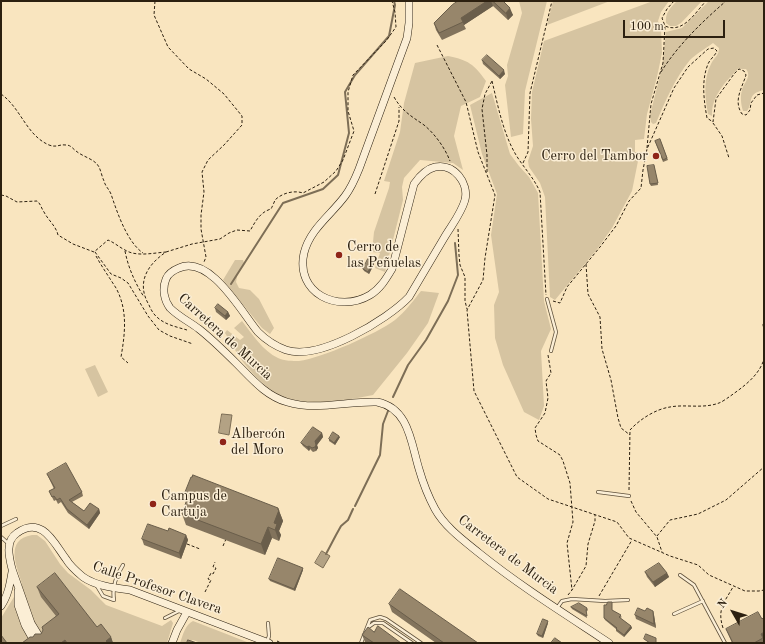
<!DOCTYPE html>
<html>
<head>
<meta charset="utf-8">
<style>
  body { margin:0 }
  #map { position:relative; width:765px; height:644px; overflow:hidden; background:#f9e5bf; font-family:"Old Standard TT",serif }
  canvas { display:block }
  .frame { position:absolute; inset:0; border:2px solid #2c2010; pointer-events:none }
  .north { position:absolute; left:713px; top:592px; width:40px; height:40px; -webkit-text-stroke:3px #fbeed5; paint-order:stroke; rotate:309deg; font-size:11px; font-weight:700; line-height:16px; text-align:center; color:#2c2010 }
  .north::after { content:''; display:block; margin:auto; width:14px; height:18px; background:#2c2010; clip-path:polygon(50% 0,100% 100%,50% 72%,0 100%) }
  .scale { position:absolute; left:623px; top:20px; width:102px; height:18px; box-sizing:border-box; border:2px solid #2c2010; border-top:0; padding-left:5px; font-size:12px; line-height:14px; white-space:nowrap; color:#2c2010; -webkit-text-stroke:3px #fbeed5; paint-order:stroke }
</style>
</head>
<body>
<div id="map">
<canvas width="765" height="644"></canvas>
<div class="frame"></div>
<div class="north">N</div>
<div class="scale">100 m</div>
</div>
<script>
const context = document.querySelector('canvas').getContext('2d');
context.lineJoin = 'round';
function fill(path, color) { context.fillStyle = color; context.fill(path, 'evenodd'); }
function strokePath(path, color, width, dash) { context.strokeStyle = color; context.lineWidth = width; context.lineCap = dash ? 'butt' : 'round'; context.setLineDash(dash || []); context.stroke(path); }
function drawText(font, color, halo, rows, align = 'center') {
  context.font = font + ' "Old Standard TT",serif'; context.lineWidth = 3; context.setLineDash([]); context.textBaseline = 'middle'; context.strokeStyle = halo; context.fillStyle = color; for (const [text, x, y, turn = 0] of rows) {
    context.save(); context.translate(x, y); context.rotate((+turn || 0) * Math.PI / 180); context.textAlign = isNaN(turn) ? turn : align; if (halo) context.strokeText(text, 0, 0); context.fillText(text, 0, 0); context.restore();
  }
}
fill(new Path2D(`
  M519,1H547L525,91L523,134L511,137L505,85L508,76L507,65L522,13Z
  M553,1H610L547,25Z
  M653,1H669L661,12L658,21L661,29L662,53L657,77L647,114L644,139L635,140V152H642L638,161L632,191L612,228L598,248L555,300L550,297L545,197L540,183L529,167L528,161L533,146L531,119L532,92L544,41Z
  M677,1H702L681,23L676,26H670L666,23C665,13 670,8 677,1Z
  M709,1H764V90C746,94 754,101 747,111H743C741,105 740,96 742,90C744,82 752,77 746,69H738C725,82 711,97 712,116L708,114C705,98 703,79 711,64C714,57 719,56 719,48L713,43C705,49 696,54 690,60C675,78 665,102 656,123L653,124L651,122L650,115L662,68L666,32L682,28Z
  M448,56C468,60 474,64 486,81L480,97L461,106L454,136L463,170L453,163L420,160L404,178L402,187L403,200L385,272L375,268L380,253L372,252L374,232L389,188L390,182L384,181L400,132L404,103L415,63Z
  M492,93L510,154L519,166L529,177L538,193L544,301L551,329L541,351L544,406L539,420L524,412L503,365L495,338L494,305L499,292L491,235L497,194L482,154L470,105Z
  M235,260H243L244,263L238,272L236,282L239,288L250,290L259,299L274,328L270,334L262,328L223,280Z
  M421,291L439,293L428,323L407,353L373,395C344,401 310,407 282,396C267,390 253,374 243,362C236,353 231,342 225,333L227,330L240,340L244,337L234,328L242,321C252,334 263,351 278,358C284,361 293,361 299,361C322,358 376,334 395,320C405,312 413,301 421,291Z
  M95,365L108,392L98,397L85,369Z
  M32,535H37L45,541L60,564L68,573L91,590L106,605L162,626L171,620L173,623L167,643H1V618L22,584C17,566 4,540 32,535Z
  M193,621L247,642L246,643H201L193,640L186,643H180C183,635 185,625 193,621Z`), '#d6c4a1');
const water = new Path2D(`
  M222,414L232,415L229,435L219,433Z
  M322,551L330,556L323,568L315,563Z`);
fill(water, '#b3a284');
strokePath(water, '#7d6e56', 1);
strokePath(new Path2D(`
  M231,284L283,203L323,189L338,175L349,133L345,92L355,75L389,36L395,5L394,1
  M393,397L408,365L426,340L448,301L458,275L455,243
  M355,506L380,455L383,424L388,411
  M326,554L336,535L341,526L348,520L353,509`), '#7d6e56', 2);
const lane = new Path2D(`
  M547,299L556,332L551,351
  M598,492L629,496
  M1,526L16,519
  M1,537L9,544
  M680,575L694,585L725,643
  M97,586L103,596L114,600C112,586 116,577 123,565
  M557,608L562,601L572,599L605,601L628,600
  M674,614L703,601
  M165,618L179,611
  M367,628L374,623H383L412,643
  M267,642L269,636L268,623
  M361,643L370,620L380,617L386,619L421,643`);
const secondary = new Path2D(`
  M409,1V23L407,38L359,169C355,179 351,188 345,196C331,215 310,229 304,253C295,293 338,314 370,295C380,289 386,279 392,269L414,184C419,177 426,169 435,167C454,163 469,183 465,200C461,214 451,226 444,238C432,258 421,277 409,297C387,320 319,361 286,350C275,346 266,340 258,332C242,313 210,254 179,268C174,270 168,274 166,279C162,289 164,300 170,308C179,317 190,322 199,329C213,340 225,352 237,364C252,379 266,396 287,402C316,411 347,401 377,402C409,408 411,443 419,469C423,483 428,496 435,509C445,527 463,540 479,553C520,586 565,614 609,643
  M18,591V605L25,625L35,643
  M1,606C8,596 10,584 12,572
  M42,641L31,623L12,569C9,557 5,541 17,533C42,515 54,543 66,559C70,566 77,572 83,577C96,586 114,588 130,590L269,643
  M172,643L177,630L187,612`);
strokePath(lane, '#5f513c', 4);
strokePath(secondary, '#2c2010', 8);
strokePath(new Path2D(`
  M155,1L154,15L168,47L189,69L206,79L224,94L242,116V125L224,145L208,160L202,172L204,192L201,215V229L206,257L204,262
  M674,1L667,9L662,18L665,26C683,34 695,13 706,1
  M437,45L466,102L478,152L495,195L485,258L483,280L467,310L474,391L517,477L548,499L617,522L629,538L670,556L698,565L709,575L745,591H759L764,590
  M661,72C678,45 702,22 726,1
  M492,81C498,106 503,133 516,155C524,168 534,178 540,192L546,295
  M1,94C21,108 26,135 49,145C57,148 59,144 66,145C71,145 73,149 76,151C83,157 95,159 99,167C101,171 102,177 104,181C105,186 109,189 111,194C117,212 127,242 143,253
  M394,97C402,111 411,116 424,125C435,134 445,148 450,161
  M713,123L722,136L729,158
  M647,148L651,104L663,63L665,26
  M523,163L528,152L530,93L552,1
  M487,172V155L482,109L485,94L492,81
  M375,194L399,121V107
  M1,195L6,196L17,202L37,201C41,204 41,208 44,212C48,220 56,226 58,235L73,244L94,252L108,240C115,243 119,247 125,250C136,257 153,253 166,252C147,265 136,283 149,305C151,310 154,315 158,318C166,325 177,327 187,330
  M458,229L459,255L460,265L465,277V301L467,309
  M125,251C128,267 135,283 144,297
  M95,252L111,274L121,278L128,283L148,316L159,330L170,336L193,344
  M166,252L192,244L220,239L229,233L237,230L250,231C255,222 260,212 271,209C272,207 274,203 275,200C282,193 294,190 303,193L324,182L336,171L343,160L354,131L348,111V92L353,75L386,41L396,27L395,12L392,1
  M96,256C102,267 109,277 116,288C128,310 125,334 121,357L128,363
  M586,264L588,294L600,317L602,349L611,380L618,418L621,428L630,435
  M764,284V285
  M553,301L560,303L567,287L600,247L616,226L629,201L641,188L643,170L647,149L674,88L688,67L708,49L714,48L717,51C715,56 710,59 708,64C701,81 704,101 707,118L713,122L716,99L734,74L739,69L744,71L746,75C742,88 733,101 742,114L746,115L750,110L751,103L757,95L764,93
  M764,319L763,325L764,329
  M548,355L551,373L546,381L548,398L545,413L535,428L536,435L538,441L560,455L563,461L570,483L573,522L567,543L572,590
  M629,490L630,430C640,419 656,409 670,407C685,404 703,409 719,403C722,402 726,399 729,397C743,387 759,376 764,359
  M631,501L636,512L657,537L662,552
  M657,536L670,520L698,514L726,500L764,467
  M187,544L200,549
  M223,546L226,539
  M205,592L211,580L208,579L211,573L213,574L216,568L213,567L215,562
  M568,595L572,590L586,566L588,544L595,521V515
  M599,596L632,540
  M723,628C717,609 724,603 733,587
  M277,641L281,643`), '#2c2010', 1, [3, 2]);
strokePath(lane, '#fbeed5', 2.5);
strokePath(secondary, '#fbeed5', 7);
fill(new Path2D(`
  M458,1H503L513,15L508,20L493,6L464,25L466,29L442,40L436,30L434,23Z
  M482,60L505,74L500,79L483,64Z
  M660,139L668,160L663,162L655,141Z
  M654,165L658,185L651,186L650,184Z
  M373,262L374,264L369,274L364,271L363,269Z
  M215,308L228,312L230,316L226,320L216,312Z
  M322,433L323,437L317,445L318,448L316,451L313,452L310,449L309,451L303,446L301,443Z
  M340,437L335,445L329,441V439Z
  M47,474L82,492L83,496L72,502L84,511L99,509L100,513L89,529L68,513L61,502L58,504L56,500L54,501L49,491L54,489Z
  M185,492L278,508L283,521L279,531L281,535L279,541L272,538L265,555L186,525L182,514L188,498Z
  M168,531L186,535L188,540L181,559L144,545L142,539Z
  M303,570L295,591L270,581L269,579Z
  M645,572L667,573L669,577L655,587L647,577Z
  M37,587L111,637L113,643H22L33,637L41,634L56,616L41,597Z
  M612,602V610L622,617L620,618L631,626L632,628L624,637L616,631V629L605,620L604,618L606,605Z
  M389,604L478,643H436L392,612Z
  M571,607L587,608L588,610L586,612L587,618L572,609Z
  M645,611H653L654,615L656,628L636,619L635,615Z
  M548,623L543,638L538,636L537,634Z
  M726,629L762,637L764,642L763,643H732Z
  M374,632L401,643H366L365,642L362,635Z`), '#82735c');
fill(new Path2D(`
  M487,1H491L493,6L464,25L461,18Z
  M510,8L513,15L508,20L506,13Z
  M504,70L505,74L500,79L499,76Z
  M373,262L374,264L369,274L368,272Z
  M228,312L230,316L226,320L225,316Z
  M322,433L323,437L317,445L318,448L316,451L315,447V441Z
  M339,436L340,437L335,445L334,443Z
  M309,446L310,449L309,451L307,447Z
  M278,508L283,521L279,531L281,535L279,541L275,530L274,523Z
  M99,509L100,513L89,529L87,525Z
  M268,527L272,538L265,555L261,544Z
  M186,535L188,540L181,559L179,553Z
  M303,568V570L295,591L294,589Z
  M667,573L669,577L655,587L653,582Z
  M653,611L654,615L656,628L654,624Z
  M548,621V623L543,638L542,636Z
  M631,626L632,628L624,637V635Z
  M764,632V636L762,637L761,634Z
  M111,637L113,643H107L106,641Z
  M65,640L66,643H61Z`), '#6a5e4b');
const building = new Path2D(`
  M458,1H487L461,18L463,22L439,33L434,23L452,5Z
  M493,1H503L510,8L506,13Z
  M487,55L504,70L499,76L482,60Z
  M660,139L667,158L663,160L655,141Z
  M654,165L658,183L650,184L647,166Z
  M368,259L373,262L368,272L363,269Z
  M218,304L228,312L225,316L215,308Z
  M313,427L322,433L315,441L316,445L315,447L312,448L309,446L307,447L301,443Z
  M333,432L339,436L334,443L329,439Z
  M66,463L82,492L69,500L84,511L90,503L99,509L87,525L67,509L60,498L57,500L54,496L52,497L49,491L55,488L47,474Z
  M193,475L278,508V510H279L274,523L277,524L275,530L268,527L261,544L182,514L189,493L185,492L191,477H192Z
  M148,524L168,531L169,528L186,535L179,553L142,539Z
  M278,558L303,568L294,589L269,579Z
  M659,563L667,573L653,582L645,572Z
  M55,573L97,627L101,624L111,637L106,641L108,643H67L65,640L61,643H22L30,637H33L35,634H41L43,630L42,627L59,614L37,587Z
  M400,589L478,643H444L389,604Z
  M608,602H612V610L621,615L619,617L631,626L624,635L616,629L617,628L604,618V605H606Z
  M579,603L587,608L586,610L587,616L571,607Z
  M638,608L645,611L647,608L653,611L654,624L635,615Z
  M758,612L762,619L764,617V632L761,634L763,638L754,643H733L726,629Z
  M543,619L548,621L542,636L537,634Z
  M378,626L401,643H374L362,635L368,627L374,632Z
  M646,634L656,638V643H650L644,639Z
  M1,635L7,643H1Z
  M555,638L562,643H551Z
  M188,640L197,643H187Z`);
fill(building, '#97866b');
strokePath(building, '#6a5e4b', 1);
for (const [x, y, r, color] of [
  [656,156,4,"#8f2418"],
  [339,255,4,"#8f2418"],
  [223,442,4,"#8f2418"],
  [153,504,4,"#8f2418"]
]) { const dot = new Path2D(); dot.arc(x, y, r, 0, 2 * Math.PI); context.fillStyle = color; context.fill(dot); strokePath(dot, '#fbeed5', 1.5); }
drawText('14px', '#2c2010', '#fbeed5', [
  ["Cerro del Tambor",648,156,"right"],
  ["Cerro de",347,247],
  ["las Peñuelas",347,263],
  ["Albercón",231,434],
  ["del Moro",231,450],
  ["Campus de",161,496],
  ["Cartuja",161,512]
], 'left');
drawText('14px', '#2c2010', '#fbeed5', [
  ["Carretera de Murcia",225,337,42],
  ["Carretera de Murcia",508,555,37],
  ["Calle Profesor Clavera",157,588,19]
]);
</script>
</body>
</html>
